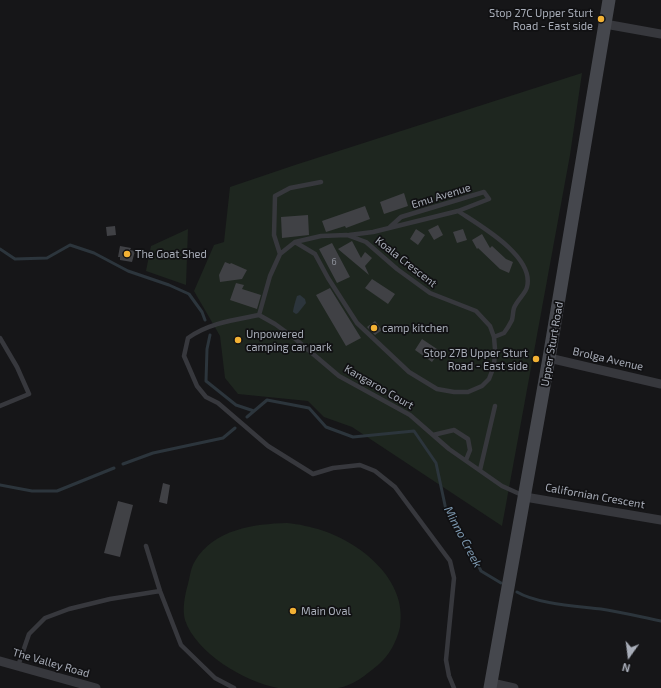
<!DOCTYPE html>
<html>
<head>
<meta charset="utf-8">
<style>
  body { margin:0 }
  #map { position:relative; width:661px; height:688px; overflow:hidden; background:#161618; font-family:"Exo 2",sans-serif }
  canvas { display:block }
  .north { position:absolute; left:609px; top:636px; width:40px; height:40px; -webkit-text-stroke:3px #111113; paint-order:stroke; rotate:194deg; font-size:11px; font-weight:700; line-height:16px; text-align:center; color:#a8adb8 }
  .north::after { content:''; display:block; margin:auto; width:14px; height:18px; background:#a8adb8; clip-path:polygon(50% 0,100% 100%,50% 72%,0 100%) }
</style>
</head>
<body>
<div id="map">
<canvas width="661" height="688"></canvas>
<div class="north">N</div>
</div>
<script>
const context = document.querySelector('canvas').getContext('2d');
context.lineJoin = 'round';
function fill(path, color) { context.fillStyle = color; context.fill(path, 'evenodd'); }
function strokePath(path, color, width, dash) { context.strokeStyle = color; context.lineWidth = width; context.lineCap = dash ? 'butt' : 'round'; context.setLineDash(dash || []); context.stroke(path); }
function drawText(font, color, halo, rows, align = 'center') {
  context.font = font + ' "Exo 2",sans-serif'; context.lineWidth = 3.5; context.setLineDash([]); context.textBaseline = 'middle'; context.strokeStyle = halo; context.fillStyle = color; for (const [text, x, y, turn = 0] of rows) {
    context.save(); context.translate(x, y); context.rotate((+turn || 0) * Math.PI / 180); context.textAlign = isNaN(turn) ? turn : align; if (halo) context.strokeText(text, 0, 0); context.fillText(text, 0, 0); context.restore();
  }
}
fill(new Path2D(`
  M582,73L570,155L502,526L352,427L324,417L308,401L238,394L225,378L220,336L194,291L214,245L224,242L230,187L295,165Z
  M188,229L186,285L146,271L151,246Z
  M287,523C293,524 299,524 305,526C350,534 409,575 400,627C397,641 389,656 378,665C367,674 353,686 338,688C331,688 322,688 314,688C302,688 289,688 278,688C245,682 196,653 185,620C182,609 185,594 188,584C190,576 191,567 195,561C214,529 254,524 287,523Z`), '#1e261f');
fill(new Path2D(`
  M300,295L305,299L306,303L298,313L296,314L293,312C293,309 296,299 297,296Z`), '#2c353c');
strokePath(new Path2D(`
  M0,249L15,259L47,258L70,245L94,253L128,271L169,285L189,294L202,312L205,320
  M210,335L207,349L206,381L236,405L254,411
  M247,417L267,400L309,408L326,427L353,437L414,431L436,463L446,510L468,544L481,571L501,583
  M123,464L153,453L223,438L235,428
  M0,485L32,491H57L114,468
  M517,592C537,604 577,606 601,609C621,612 641,617 661,621`), '#2c353c', 3);
fill(new Path2D(`
  M404,193L408,206L384,214L380,202Z
  M365,206L370,219L346,228L345,226L326,232L322,221Z
  M308,215L309,235L282,238L281,217Z
  M438,225L443,235L434,240L428,230Z
  M115,226L116,235L107,236L106,227Z
  M416,229L425,235L418,245L410,239Z
  M463,229L467,240L457,243L453,232Z
  M482,234L490,248L492,246L506,259L513,262L509,273L500,269L478,248L477,249L472,240Z
  M352,241L361,258L365,252L372,258L365,266L369,275L338,249Z
  M332,243L350,277L337,283L319,249Z
  M120,246L131,248L130,250L135,251L132,262L120,260V257H118Z
  M225,262L230,264L231,263L247,270L242,279L220,282L219,275Z
  M372,279L395,294L388,304L365,288Z
  M236,283L244,285L242,289L261,295L257,309L230,300Z
  M330,288L361,338L346,346L316,295Z
  M375,321L382,330L375,335L367,327Z
  M422,339L440,351L432,362L415,350Z
  M163,483L170,485L167,504L159,502Z
  M118,501L133,505L120,557L104,553Z`), '#404145');
strokePath(new Path2D(`
  M458,211C479,225 535,256 527,287C526,293 517,300 514,308C513,311 513,316 512,320C510,324 507,329 504,333L494,337
  M349,235L373,232L458,211L489,199L484,192L401,217L390,227
  M280,254L274,235L275,196L290,188L321,182
  M259,315L270,276L280,254L295,242L321,236L347,235L366,242L397,269L430,293L476,311L490,326L494,337L495,349L494,366L489,379L482,386L468,392H454L437,389L409,372L357,323L328,278L315,254L295,242
  M259,315C234,320 209,323 188,338L184,356L197,386L206,397L218,403L268,446L313,474L333,468L360,465L375,471L395,487L450,561L454,578L446,660L449,676L454,688
  M259,315L275,324L293,337L339,376L410,415L449,449L502,486L522,495
  M0,338L17,367L29,394L0,406
  M433,435L454,430L468,439L470,450L466,460
  M480,470L495,406
  M146,546L160,591L181,645L215,678L234,688
  M18,666L29,634L45,618L69,609L110,599L160,591`), '#37383d', 4.5);
strokePath(new Path2D(`
  M605,24L661,34
  M549,358L661,384
  M525,497L661,520
  M0,661L96,688
  M492,683L514,688`), '#37383d', 9);
strokePath(new Path2D(`
  M490,688L549,358L609,0`), '#45474d', 13);
for (const [x, y, r, color] of [
  [601,19,4,"#f2b134"],
  [127,254,4,"#f2b134"],
  [374,328,4,"#f2b134"],
  [238,340,4,"#f2b134"],
  [536,359,4,"#f2b134"],
  [293,611,4,"#f2b134"]
]) { const dot = new Path2D(); dot.arc(x, y, r, 0, 2 * Math.PI); context.fillStyle = color; context.fill(dot); strokePath(dot, '#111113', 1.5); }
drawText('9px', '#8e929b', null, [
  ["6",334,262]
]);
drawText('11px', '#a8adb8', '#111113', [
  ["Stop 27C Upper Sturt",593,13,"right"],
  ["Road - East side",593,26,"right"],
  ["The Goat Shed",135,254],
  ["camp kitchen",382,328],
  ["Unpowered",246,334],
  ["camping car park",246,347],
  ["Stop 27B Upper Sturt",528,353,"right"],
  ["Road - East side",528,366,"right"],
  ["Main Oval",301,611]
], 'left');
drawText('11px', '#a8adb8', '#111113', [
  ["Emu Avenue",441,196,-17],
  ["Koala Crescent",406,262,38],
  ["Upper Sturt Road",552,344,-80],
  ["Brolga Avenue",608,359,13],
  ["Kangaroo Court",379,387,30],
  ["Californian Crescent",595,496,10],
  ["The Valley Road",51,663,16]
]);
drawText('italic 12px', '#7f9bb3', '#111113', [
  ["Minno Creek",463,537,62]
]);
</script>
</body>
</html>
